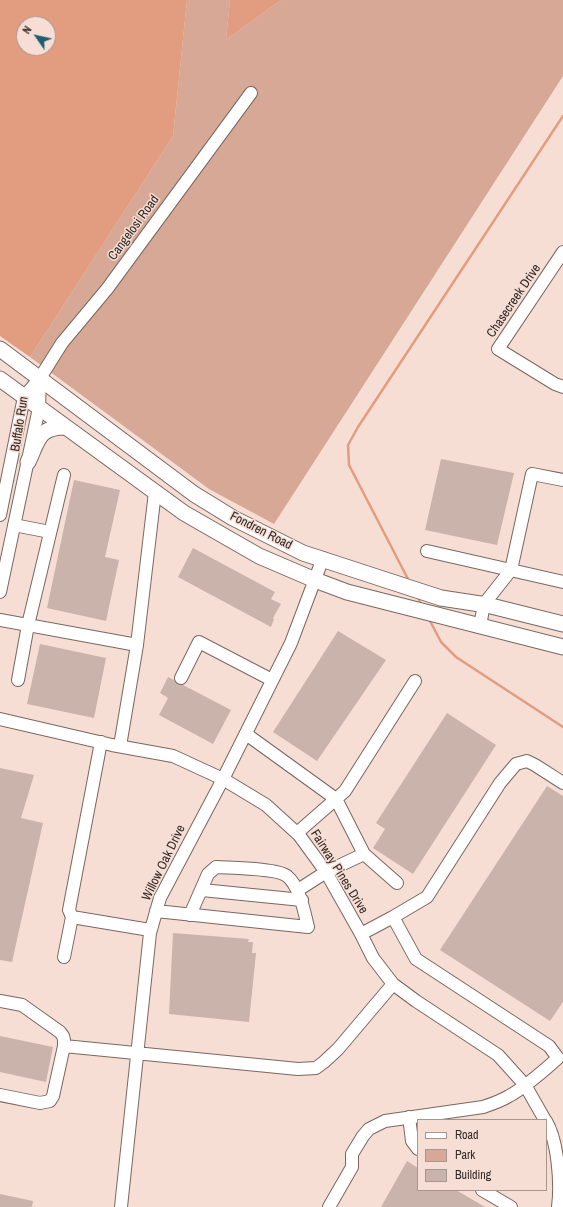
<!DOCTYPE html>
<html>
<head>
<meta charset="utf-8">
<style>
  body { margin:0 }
  #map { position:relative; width:563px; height:1207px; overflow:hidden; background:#f6ded5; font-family:"Archivo Narrow",sans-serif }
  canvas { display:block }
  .legend { position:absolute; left:417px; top:1119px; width:130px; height:72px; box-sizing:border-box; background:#f6ded5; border:1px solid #a7958f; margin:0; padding:5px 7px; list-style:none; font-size:12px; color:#312825 }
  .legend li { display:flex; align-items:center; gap:8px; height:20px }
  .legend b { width:20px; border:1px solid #a7958f }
  .north { position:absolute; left:16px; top:16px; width:40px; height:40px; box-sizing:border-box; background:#f6ded5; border:1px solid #a7958f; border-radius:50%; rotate:304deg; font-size:11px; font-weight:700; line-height:16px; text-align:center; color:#312825 }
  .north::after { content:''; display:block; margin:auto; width:14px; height:18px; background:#1d5e73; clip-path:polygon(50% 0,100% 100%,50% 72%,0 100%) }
</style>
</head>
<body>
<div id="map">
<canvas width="563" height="1207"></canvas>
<ul class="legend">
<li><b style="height:5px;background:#fff"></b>Road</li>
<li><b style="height:11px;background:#d7a896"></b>Park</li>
<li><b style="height:11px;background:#cab3aa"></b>Building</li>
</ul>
<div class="north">N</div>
</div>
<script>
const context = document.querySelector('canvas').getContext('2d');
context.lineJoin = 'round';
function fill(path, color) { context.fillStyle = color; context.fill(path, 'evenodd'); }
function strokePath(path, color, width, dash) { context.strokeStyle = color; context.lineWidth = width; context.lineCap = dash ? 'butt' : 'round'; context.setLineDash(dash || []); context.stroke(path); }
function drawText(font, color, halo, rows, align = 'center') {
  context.font = font + ' "Archivo Narrow",sans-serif'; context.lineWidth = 3; context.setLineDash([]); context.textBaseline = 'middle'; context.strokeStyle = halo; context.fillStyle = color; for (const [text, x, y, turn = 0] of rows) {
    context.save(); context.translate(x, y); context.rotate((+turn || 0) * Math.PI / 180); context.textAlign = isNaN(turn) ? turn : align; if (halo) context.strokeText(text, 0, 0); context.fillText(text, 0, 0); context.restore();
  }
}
fill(new Path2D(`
  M187,0H230L226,40L281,0H563V76L274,524L209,489L30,357L173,136Z`), '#d7a896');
fill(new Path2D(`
  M0,0H187L173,136L30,357L0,336ZM24,24H48V48H24Z
  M230,0H281L226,40Z`), '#e29c7f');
strokePath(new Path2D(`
  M409,581L349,465L348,445L358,427L563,116
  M417,596L422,606
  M429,619L441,642L456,657L563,727`), '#e39c80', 2.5);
fill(new Path2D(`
  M441,459L514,473L497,545L425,530Z
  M74,480L120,490L105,557L119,560L106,621L47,608Z
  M193,548L275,592L271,599L281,604L273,618L274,619L271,627L178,577Z
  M338,631L386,660L317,761L273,732Z
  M40,644L106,658L94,718L27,704Z
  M168,677L174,680L177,684L183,685L231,710L213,744L159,715L168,698L160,693Z
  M447,713L496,745L413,874L373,848L385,829L376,823Z
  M0,768L34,775L21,818L43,823L12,962L0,960Z
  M547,786L563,796V1002L550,1021L440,950Z
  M173,933L249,939L248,942H253L252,953H256L249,1022L169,1014Z
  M0,1036L53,1047L46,1082L0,1072Z
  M407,1161L418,1168V1190H456L485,1207H381Z
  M0,1194L33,1201L32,1207H0Z`), '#cab3aa');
const minor = new Path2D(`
  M563,252L498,349L555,384L563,387
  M0,515L24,397L40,378L62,343L107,289L251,93
  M14,525L50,532
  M427,551L563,582
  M0,592L39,408L40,378
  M0,620L137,645L120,746
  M480,626L484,604L511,570L532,474L563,480
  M137,645L155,492
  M181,678L199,642L272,680
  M18,680L28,625L64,475
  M0,719L112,745L173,756L223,779L266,805L299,835L326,872L361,934L373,958L393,984L416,1001L498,1055L525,1085L545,1120
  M246,734L336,799L364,854L397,883
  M297,833L345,791L415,681
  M202,890L302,900
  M298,890L326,872L364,854
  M156,911L308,927C304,911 300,887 287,876C277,868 231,868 216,867L208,874L190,915
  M72,917L150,930
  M393,917L427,897L500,783L516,764L527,761L535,765L563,783
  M64,957L72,917L69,910L101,742
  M0,1001L22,1005L60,1032L63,1036L64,1040V1046L53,1096L50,1101L40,1103L0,1095
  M64,1046L298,1069L316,1068L324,1062L338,1049L393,984
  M409,1117L412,1141L418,1149
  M546,1121C558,1141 561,1184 558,1207
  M482,1190L511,1207
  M121,1207L150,933L160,898L223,779L291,643L323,558
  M329,1207L352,1167V1154L363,1136L369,1129L385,1121L483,1107C492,1104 501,1101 509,1096C527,1086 543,1071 558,1058L549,1046L416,959L393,917L361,934`);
const major = new Path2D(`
  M0,349L194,494L233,518L303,553L441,598L487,605L563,624
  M0,379L184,513L259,556L315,580L347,592L563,647
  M28,462C38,441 38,427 65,427`);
strokePath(minor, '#7b675f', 14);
strokePath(major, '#7b675f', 17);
strokePath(minor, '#fff', 12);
strokePath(major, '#fff', 15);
drawText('13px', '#312825', '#f6ded5', [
  ["Cangelosi Road",134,228,-54],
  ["Chasecreek Drive",514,301,-56],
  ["Buffalo Run",20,424,-81],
  ["Fondren Road",261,531,27],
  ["Willow Oak Drive",164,863,-64],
  ["Fairway Pines Drive",339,872,58]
]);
</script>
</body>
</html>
